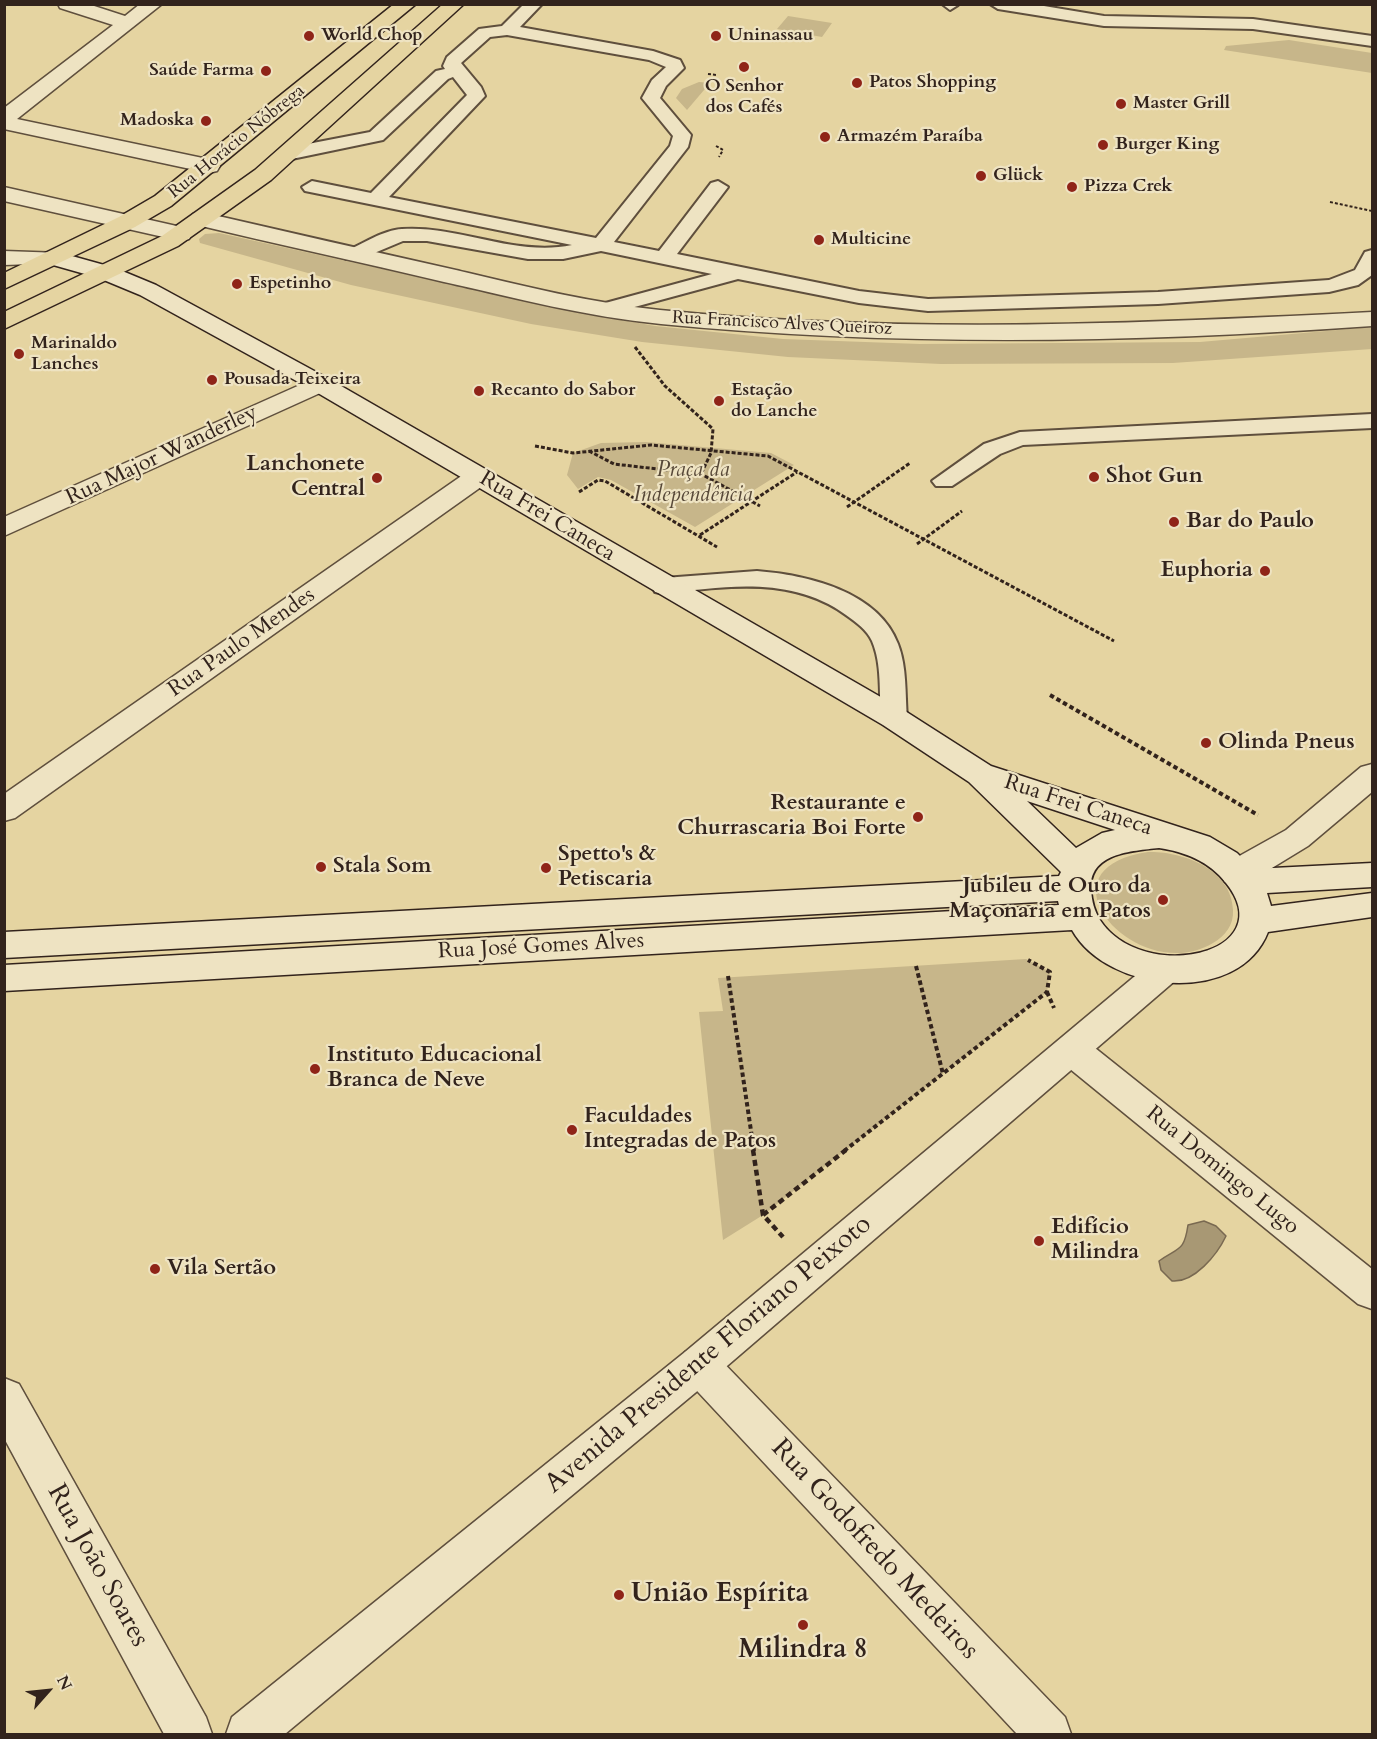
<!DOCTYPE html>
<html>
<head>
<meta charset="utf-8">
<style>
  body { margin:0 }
  #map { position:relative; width:1377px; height:1739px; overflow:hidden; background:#e5d4a1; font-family:Cardo,serif }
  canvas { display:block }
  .frame { position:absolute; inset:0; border:6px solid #32231c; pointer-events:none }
  .north { position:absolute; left:18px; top:1661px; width:60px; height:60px; -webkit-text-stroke:4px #eee3c2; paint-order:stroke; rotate:63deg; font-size:16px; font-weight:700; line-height:24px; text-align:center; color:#32231c }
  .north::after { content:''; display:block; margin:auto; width:21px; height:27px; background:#32231c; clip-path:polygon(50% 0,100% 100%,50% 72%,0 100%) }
</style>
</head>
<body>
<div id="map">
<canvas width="1377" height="1739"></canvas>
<div class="frame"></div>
<div class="north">N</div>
</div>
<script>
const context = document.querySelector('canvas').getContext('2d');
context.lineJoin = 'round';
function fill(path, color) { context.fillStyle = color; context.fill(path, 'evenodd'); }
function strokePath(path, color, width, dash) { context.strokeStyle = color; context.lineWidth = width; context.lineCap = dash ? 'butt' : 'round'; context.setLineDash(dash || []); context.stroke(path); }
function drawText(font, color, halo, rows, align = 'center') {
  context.font = font + ' Cardo,serif'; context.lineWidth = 4.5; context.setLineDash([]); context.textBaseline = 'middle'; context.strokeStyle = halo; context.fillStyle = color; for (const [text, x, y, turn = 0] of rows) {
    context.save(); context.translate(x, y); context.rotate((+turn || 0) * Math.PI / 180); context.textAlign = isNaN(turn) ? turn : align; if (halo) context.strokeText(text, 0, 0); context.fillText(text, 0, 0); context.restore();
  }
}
fill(new Path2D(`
  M788,16L832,23L822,37L777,29Z
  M1289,40L1372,53V73L1224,50L1226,46Z
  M699,82L710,83L687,110L676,98L682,89Z
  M219,233L573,311L655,326L783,339L920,344L1200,342L1372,327V349L1173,363L941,364L788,357L642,342L531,324L351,285L200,243L199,239L205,234Z
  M646,442L771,453L794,465L695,527L611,480L598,477L578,489L567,475L573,453L601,443Z
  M1148,852C1182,851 1232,869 1233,910C1234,925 1225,936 1213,943C1138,988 1031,869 1148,852Z
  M1026,959L1050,972L1047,992L763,1215L723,1240L699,1012L723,1011L718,978Z`), '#c7b68a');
const water = new Path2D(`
  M1204,1221L1216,1226L1226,1236C1217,1255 1194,1283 1172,1281L1161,1270L1159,1261C1179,1247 1184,1252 1188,1225Z`);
fill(water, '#a89874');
strokePath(water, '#796951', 1.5);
const service = new Path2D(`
  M524,4H542L520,27L653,51L680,60L684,68L666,86L660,98L691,135L688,147L614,242L659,251L711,183L718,181L728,187L677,254L859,291L928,299L1158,292L1329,280L1355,270L1365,252L1372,250V275L1358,285L1329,292L1158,304L928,311L859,303L738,279L605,315L598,313L595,309L598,305L712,274L601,251L563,259H528L427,241H403L360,259H346L343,255L346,251C363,244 383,230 402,229C459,225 515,257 572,245L305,191L302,187L312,181L371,193L467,95L453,77L448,79L383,140L287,160L278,154L287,148L370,132L436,71L445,69L443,66L447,57L479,29L502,26ZM507,35L649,60L666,67L652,80L642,98L673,136L670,146L596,238L389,197L485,96L481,87L461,63L490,37Z
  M942,4H958V5L950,10Z
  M990,4H1032L1104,16L1253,19L1372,36V46L1253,29L1104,26L998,9Z
  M1372,414V428L1023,445L1000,454L952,486H936L932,481L984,444L1020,432Z
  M757,571C807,575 878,591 898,644C907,667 905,694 907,718L903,724L894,727L885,724L881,718C879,693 882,664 872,641C867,630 856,622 846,615C792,576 726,586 664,594L655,592L652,586L655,580L664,578Z`);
const minor = new Path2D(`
  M58,4H88L125,16L140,4H162L17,119L217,161L220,166L217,171L209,173L4,129V108L113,25L60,8Z
  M4,187L181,227L189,229L192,234L189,239L181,241L4,201Z
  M201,212C286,232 371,251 456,270C523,286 591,303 660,310C896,334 1135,324 1372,312V326C1137,343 897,347 661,324C587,317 516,298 444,282C360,262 276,244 193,224L190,219L193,214Z
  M4,251L62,253L66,258L62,263L4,265Z
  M320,376L329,379L333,384L329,389L4,536V517Z
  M479,468L488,470L492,476L488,482L15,818L4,821V794L470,470Z
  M1372,764V792L1308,846L1249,882L1237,885L1225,882L1220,873L1225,864L1286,830L1361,767Z
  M1072,1036L1085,1040L1372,1269V1309L1358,1304L1059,1060L1054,1050L1059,1040Z
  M699,1347L713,1352L1065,1717L1071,1734H1017L685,1378L679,1365L685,1352Z
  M4,1378L19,1384L206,1717L212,1734H164L4,1438Z`);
const tertiary = new Path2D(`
  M1165,957L1177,961L1182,970L1177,979L713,1378L285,1734H226L232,1717L685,1352L1153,961Z`);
const secondary = new Path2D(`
  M54,251L115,268L156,285L329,379L905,711L991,766L1210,837L1237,853L1253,869L1372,863V887L1267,893L1271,906L1372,893V917L1268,932C1239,1007 1107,993 1072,930L4,991V965L1059,905L1058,901L4,958V932L1059,876L1061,872L969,782L883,725L311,389L140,295L99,278L46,263L42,258L46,253ZM1027,801L1115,830L1102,833L1076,848ZM1159,848C1185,852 1209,861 1226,883C1283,954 1143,985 1100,920C1094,910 1092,902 1091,890C1088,853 1132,851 1159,848Z`);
const primary = new Path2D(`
  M394,4H416L171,206L135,227L4,289V273L119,217L155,196Z
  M443,4H464L271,180L178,246L4,329V312L162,236L255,170Z`);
strokePath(service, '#5f4f3d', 4);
strokePath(minor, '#5f4f3d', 3);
strokePath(tertiary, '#5f4f3d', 3);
strokePath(secondary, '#32231c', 3);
strokePath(primary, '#32231c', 3);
strokePath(new Path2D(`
  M708,74L717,75
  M716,146L723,150L719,157
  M1330,202L1372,211`), '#32231c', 2, [3, 2]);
strokePath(new Path2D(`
  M635,347L665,386L713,429L711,453L701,474
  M535,446L573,453L651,445L768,456L1114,641
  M589,451L614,464L701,474L760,506
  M579,492L598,480L605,481L717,547
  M847,507L910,463
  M700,535L797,472
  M917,544L962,511`), '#32231c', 3, [4, 2]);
strokePath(new Path2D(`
  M1050,695L1258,815
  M916,966L943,1074
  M728,976L754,1151
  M1047,992L1054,1008
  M844,1151L1047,992L1050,972L1028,960`), '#32231c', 4, [4.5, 3]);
strokePath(new Path2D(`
  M753,1150L763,1215L783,1237
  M763,1215L846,1150`), '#32231c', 4.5, [6, 4]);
fill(service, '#eee3c2');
fill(minor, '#eee3c2');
fill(tertiary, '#eee3c2');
fill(secondary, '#eee3c2');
fill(primary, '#e5d4a1');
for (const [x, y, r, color] of [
  [309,36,6,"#8f2418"],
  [716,36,6,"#8f2418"],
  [744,67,6,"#8f2418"],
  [266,71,6,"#8f2418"],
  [857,83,6,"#8f2418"],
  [1121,104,6,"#8f2418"],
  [206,121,6,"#8f2418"],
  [825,137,6,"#8f2418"],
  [1103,145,6,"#8f2418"],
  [981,176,6,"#8f2418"],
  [1072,187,6,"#8f2418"],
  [819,240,6,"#8f2418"],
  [237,284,6,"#8f2418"],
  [19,354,6,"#8f2418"],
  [212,380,6,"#8f2418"],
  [479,391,6,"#8f2418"],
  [719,401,6,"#8f2418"],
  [1094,477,6,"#8f2418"],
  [377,478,6,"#8f2418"],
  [1174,522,6,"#8f2418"],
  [1265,571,6,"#8f2418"],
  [1206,743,6,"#8f2418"],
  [918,817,6,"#8f2418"],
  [321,867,6,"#8f2418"],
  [546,868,6,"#8f2418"],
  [1163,900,6,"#8f2418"],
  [315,1069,6,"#8f2418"],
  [572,1130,6,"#8f2418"],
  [1039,1241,6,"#8f2418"],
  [155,1269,6,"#8f2418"],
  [619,1595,6,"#8f2418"],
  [803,1625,6,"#8f2418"]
]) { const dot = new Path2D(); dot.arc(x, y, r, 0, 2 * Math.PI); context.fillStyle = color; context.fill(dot); strokePath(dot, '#eee3c2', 2); }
drawText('bold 18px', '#32231c', '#eee3c2', [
  ["World Chop",321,36],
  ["Uninassau",728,36],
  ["Saúde Farma",254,71,"right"],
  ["Patos Shopping",869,83],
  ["O Senhor",744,87,"center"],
  ["dos Cafés",744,108,"center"],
  ["Master Grill",1133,104],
  ["Madoska",194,121,"right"],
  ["Armazém Paraíba",837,137],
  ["Burger King",1115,145],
  ["Glück",993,176],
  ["Pizza Crek",1084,187],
  ["Multicine",831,240],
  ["Espetinho",249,284],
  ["Marinaldo",31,344],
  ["Lanches",31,365],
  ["Pousada Teixeira",224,380],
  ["Recanto do Sabor",491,391],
  ["Estação",731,391],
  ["do Lanche",731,412]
], 'left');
drawText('18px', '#32231c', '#eee3c2', [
  ["Rua Horácio Nóbrega",237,142,-39],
  ["Rua Francisco Alves Queiroz",782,324,3]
]);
drawText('22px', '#32231c', '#eee3c2', [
  ["Rua Major Wanderley",162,456,-25],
  ["Rua Frei Caneca",547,517,31],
  ["Rua Paulo Mendes",242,643,-35],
  ["Rua Frei Caneca",1078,806,18],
  ["Rua José Gomes Alves",541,947,-3],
  ["Rua Domingo Lugo",1222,1171,39]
]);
drawText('bold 22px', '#32231c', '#eee3c2', [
  ["Lanchonete",365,465,"right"],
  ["Central",365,490,"right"],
  ["Shot Gun",1106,477],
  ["Bar do Paulo",1186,522],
  ["Euphoria",1253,571,"right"],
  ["Olinda Pneus",1218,743],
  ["Restaurante e",906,804,"right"],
  ["Churrascaria Boi Forte",906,829,"right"],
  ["Spetto's &",558,855],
  ["Petiscaria",558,880],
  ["Stala Som",333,867],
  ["Jubileu de Ouro da",1151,887,"right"],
  ["Maçonaria em Patos",1151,912,"right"],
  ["Instituto Educacional",327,1056],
  ["Branca de Neve",327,1081],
  ["Faculdades",584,1117],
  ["Integradas de Patos",584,1142],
  ["Edifício",1051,1228],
  ["Milindra",1051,1253],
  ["Vila Sertão",167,1269]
], 'left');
drawText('italic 22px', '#574838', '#eee3c2', [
  ["Praça da",693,471],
  ["Independência",693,496]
]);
drawText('27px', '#32231c', '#eee3c2', [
  ["Avenida Presidente Floriano Peixoto",709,1355,-40],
  ["Rua Godofredo Medeiros",874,1550,47],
  ["Rua João Soares",97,1566,61]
]);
drawText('bold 27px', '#32231c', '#eee3c2', [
  ["União Espírita",631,1595],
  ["Milindra 8",803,1651,"center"]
], 'left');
</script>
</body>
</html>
